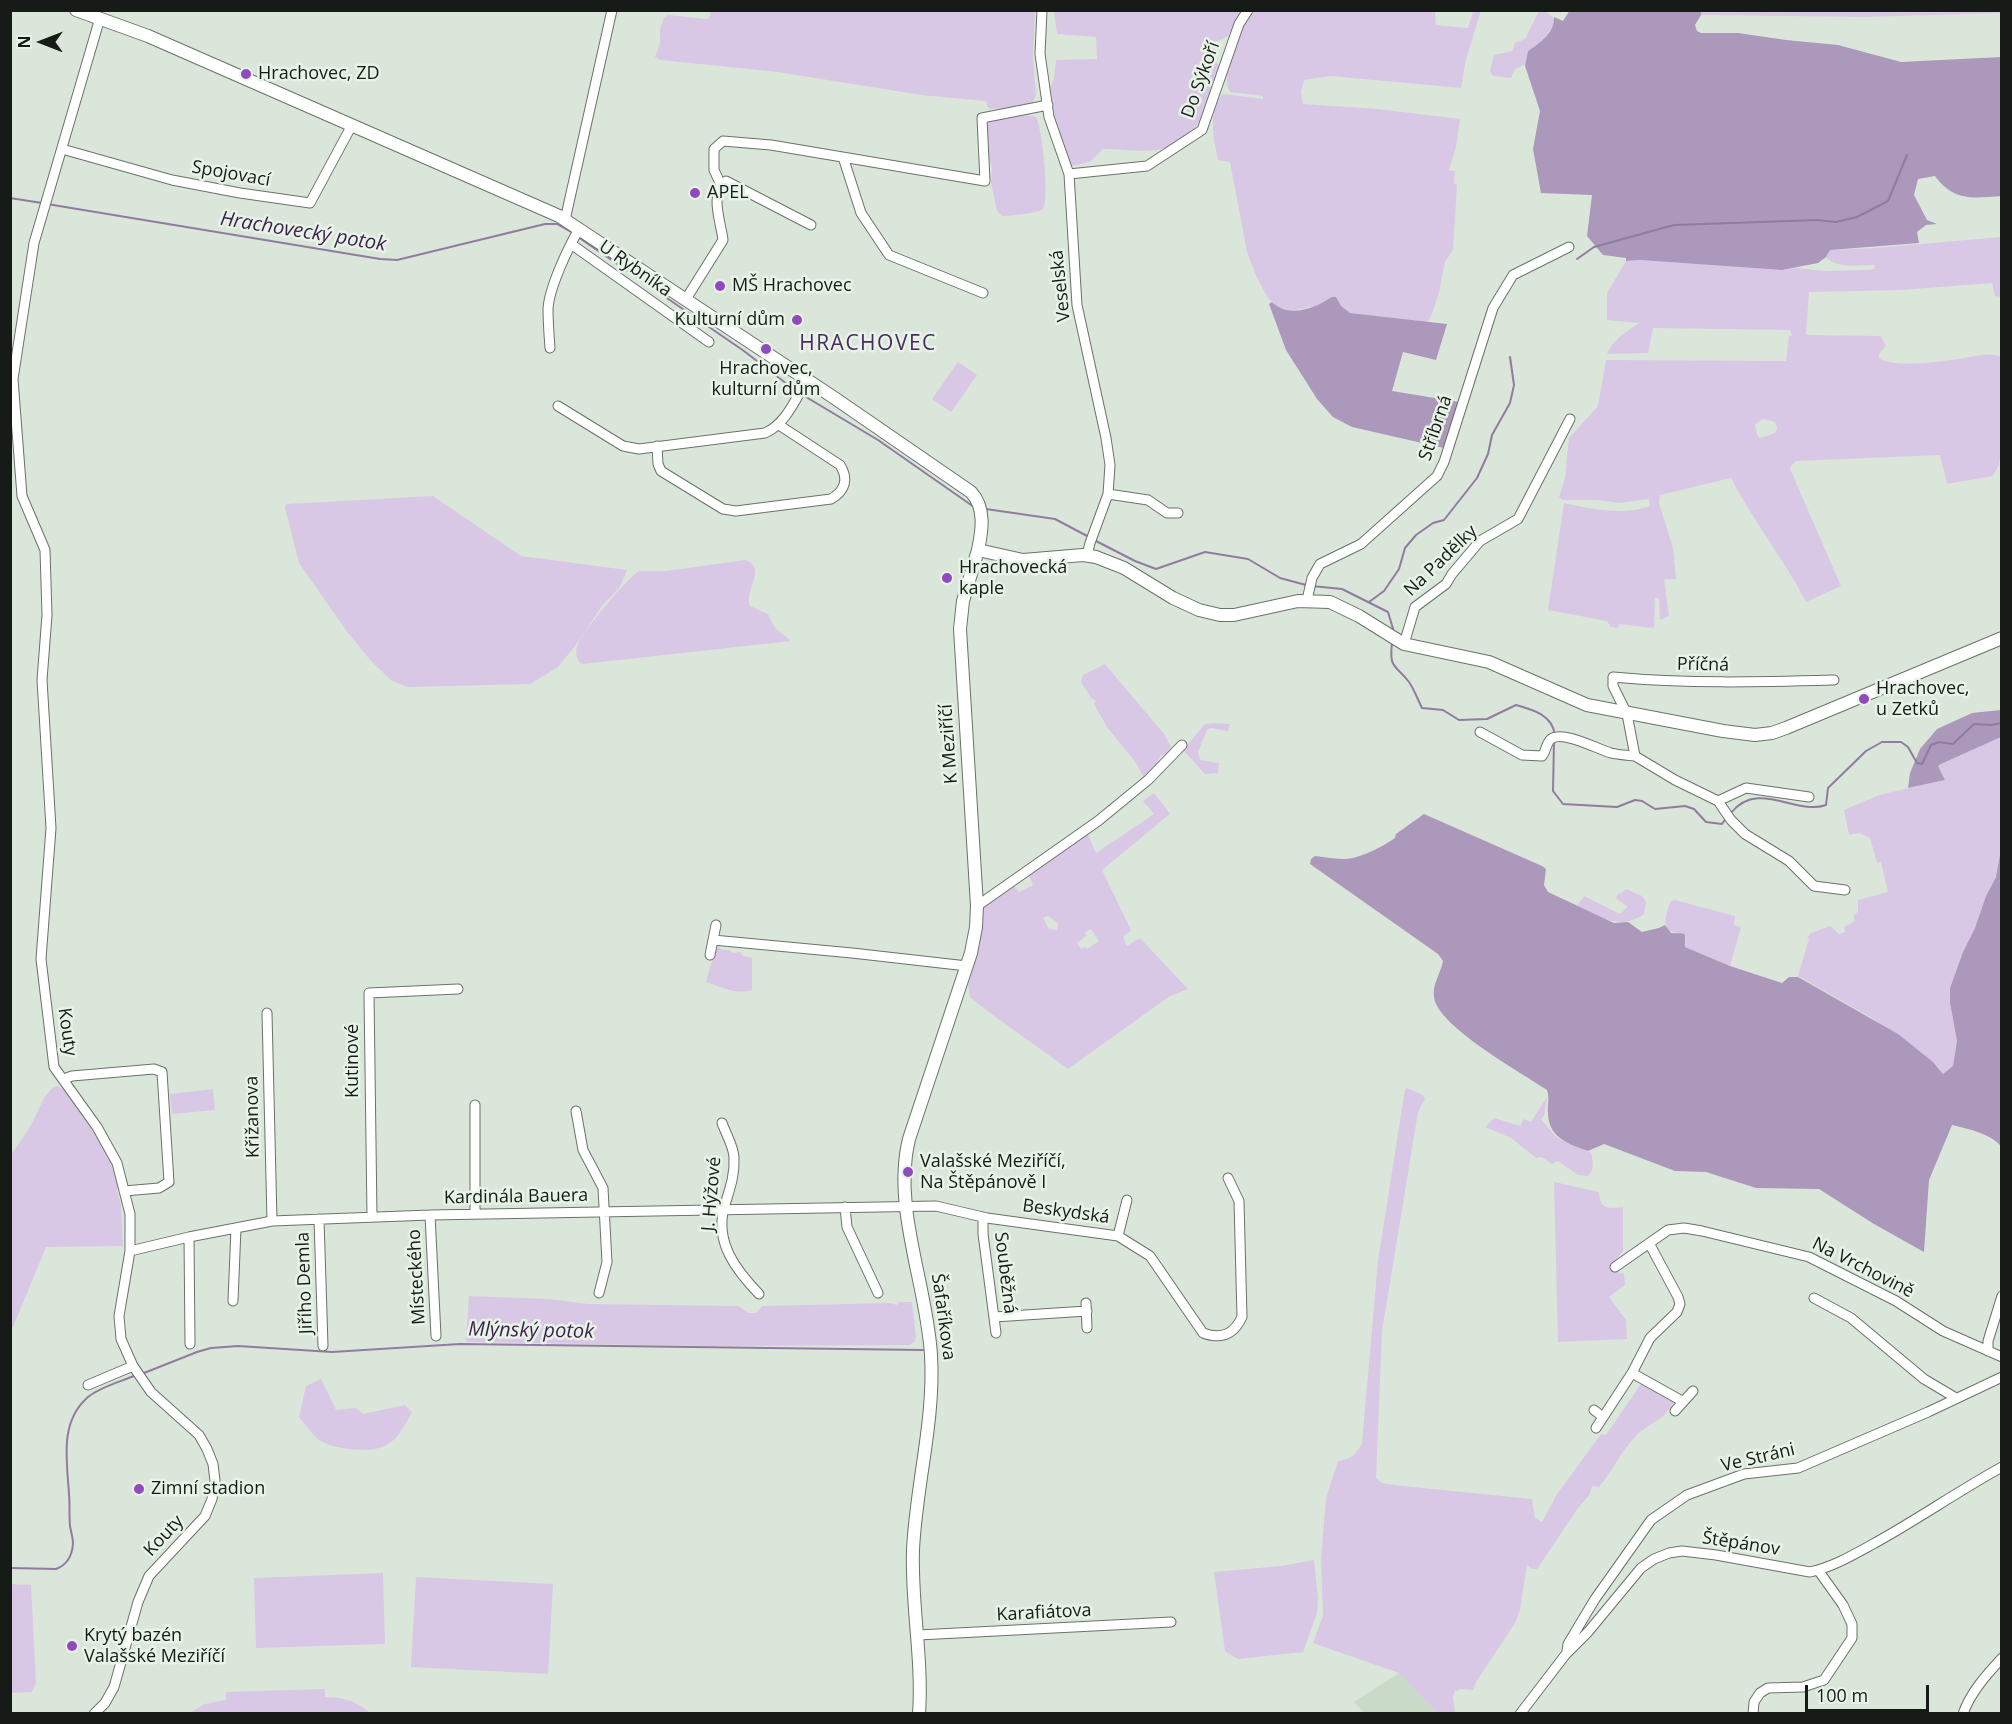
<!DOCTYPE html>
<html>
<head>
<meta charset="utf-8">
<style>
  body { margin:0 }
  #map { position:relative; width:2012px; height:1724px; overflow:hidden; background:#dbe6da; font-family:"Open Sans",sans-serif }
  canvas { display:block }
  .frame { position:absolute; inset:0; border:12px solid #171b17; pointer-events:none }
  .north { position:absolute; left:12px; top:12px; width:60px; height:60px; -webkit-text-stroke:4px #e8f3e7; paint-order:stroke; rotate:270deg; font-size:16px; font-weight:700; line-height:24px; text-align:center; color:#171b17 }
  .north::after { content:''; display:block; margin:auto; width:21px; height:27px; background:#171b17; clip-path:polygon(50% 0,100% 100%,50% 72%,0 100%) }
  .scale { position:absolute; left:1805px; top:1685px; width:124px; height:27px; box-sizing:border-box; border:3px solid #171b17; border-top:0; padding-left:8px; font-size:18px; line-height:21px; white-space:nowrap; color:#171b17; -webkit-text-stroke:4px #e8f3e7; paint-order:stroke }
</style>
</head>
<body>
<div id="map">
<canvas width="2012" height="1724"></canvas>
<div class="frame"></div>
<div class="north">N</div>
<div class="scale">100 m</div>
</div>
<script>
const context = document.querySelector('canvas').getContext('2d');
context.lineJoin = 'round';
function fill(path, color) { context.fillStyle = color; context.fill(path, 'evenodd'); }
function strokePath(path, color, width, dash) { context.strokeStyle = color; context.lineWidth = width; context.lineCap = dash ? 'butt' : 'round'; context.setLineDash(dash || []); context.stroke(path); }
function drawText(font, color, halo, rows, align = 'center') {
  context.font = font + ' "Open Sans",sans-serif'; context.lineWidth = 5; context.setLineDash([]); context.textBaseline = 'middle'; context.strokeStyle = halo; context.fillStyle = color; for (const [text, x, y, turn = 0] of rows) {
    context.save(); context.translate(x, y); context.rotate((+turn || 0) * Math.PI / 180); context.textAlign = isNaN(turn) ? turn : align; if (halo) context.strokeText(text, 0, 0); context.fillText(text, 0, 0); context.restore();
  }
}
fill(new Path2D(`
  M1399,1673L1437,1713H1364L1354,1702Z`), '#cadac9');
fill(new Path2D(`
  M711,10L1035,11L1033,57L1036,95L1032,104L1027,106L991,109L988,108L986,101L921,95L778,72L661,60L655,57L660,43V29L664,18L668,15L706,19L709,18Z
  M1701,10H2001L2002,13L1865,17L1701,15Z
  M1054,11H1242L1228,36L1215,42L1214,60L1220,66C1210,96 1203,135 1169,147C1150,154 1123,149 1103,149L1090,162L1071,166L1066,161L1055,125L1048,91L1054,79L1056,60L1097,59L1096,37L1057,34Z
  M1252,11H1435L1436,25L1468,28L1473,12L1481,11L1466,59L1461,88L1331,76L1304,80L1301,92L1303,104L1378,109L1460,119L1456,147L1449,170L1455,171L1454,183L1457,185L1453,250L1445,262L1439,293L1430,319L1426,322L1350,313L1345,311L1333,297L1319,305L1291,311L1280,309L1268,298L1257,278L1247,252L1230,162L1218,160C1214,140 1207,110 1223,94L1263,99V96L1230,92C1219,77 1242,25 1252,11Z
  M1539,11H1545L1555,19C1550,34 1541,43 1528,51L1526,64L1515,69L1511,78L1493,76L1490,71L1494,55L1512,51L1515,43L1525,39Z
  M1027,115L1036,117C1042,127 1050,200 1043,209C1039,213 1010,216 1002,216L997,211L991,183L992,167L989,159L987,125L992,120Z
  M2001,237V297L1995,296L1992,283L1901,290L1809,292L1806,335L1881,336L1886,346L1879,354V358C1895,369 1945,361 1964,358C1977,356 1989,352 2001,357V451L1999,464L1993,476L1947,484L1940,455L1796,461L1790,467L1791,471L1841,586L1806,602C1784,559 1753,521 1731,478L1660,495L1659,503L1673,548L1676,579H1664L1669,616L1660,620L1659,598H1655L1654,628L1619,624L1618,628L1611,627L1607,621L1548,610L1564,503C1591,509 1624,516 1650,506L1649,499L1619,503L1598,500H1563L1559,497L1565,478L1569,438L1598,406L1606,360L1786,361L1789,336H1792L1790,330L1653,328L1648,353L1607,354C1612,340 1627,331 1639,323L1607,320V293L1626,261L1640,260L1782,270L1797,268L1825,271L1870,270L1875,269L1874,265C1859,265 1836,269 1826,257L1830,250L1875,248ZM1763,419L1775,422L1777,428L1775,433L1760,438L1757,435L1755,424Z
  M958,362L977,375L951,412L932,399Z
  M433,496L521,556L627,570L620,587L601,607L579,641L558,667L530,684L408,687L392,681L371,661L348,633L299,563L285,508L286,504Z
  M745,560C768,567 744,590 750,606L768,614L775,628L791,641L583,664L579,662C576,656 575,650 578,644C585,629 625,580 639,571H667Z
  M1105,664L1164,734L1171,747L1166,754L1161,755L1156,764L1144,778L1136,763L1107,727L1094,704L1096,701L1091,698L1081,682L1083,675Z
  M1213,723L1230,724L1228,731L1210,728L1207,730L1198,752L1200,760L1219,763L1218,773L1205,774L1183,750L1205,724Z
  M2001,737V849L1996,877L1986,896L1975,928L1963,952L1950,988V1003L1957,1041L1954,1066L1943,1074L1937,1066L1872,1018L1798,976L1809,939L1807,938L1811,933L1830,926L1839,934L1845,932L1844,927L1855,921L1853,915L1858,912V900L1888,892L1881,862L1877,863L1870,838L1859,833L1849,835L1844,810L1879,795L1945,780L1938,766L1941,764Z
  M1154,793L1170,814L1102,870L1131,930L1123,937L1127,946L1140,938L1188,989L1170,996L1068,1069L990,1013L970,997L968,985L979,946L982,904L1012,883L1019,892L1033,885L1028,873L1087,833L1096,853L1154,814L1143,801ZM1048,916L1058,923L1057,930L1049,929L1043,918ZM1091,929L1099,941L1087,949L1085,947L1081,949L1077,943L1086,936L1085,932Z
  M1626,889L1642,896L1646,902L1644,914C1621,931 1600,917 1577,906L1584,896L1620,914L1628,907L1616,898L1618,894L1622,893Z
  M1675,900L1735,916L1734,925L1741,927L1730,966L1685,947L1686,936L1669,931C1662,923 1667,910 1671,901Z
  M719,947L722,950H729L733,953L740,952L743,956L752,958V990C734,995 723,987 706,982L715,950Z
  M57,1086L66,1091L97,1137L110,1161L118,1185L117,1191L121,1205L123,1246L46,1247L13,1327H11V1155L31,1125L44,1098L53,1087Z
  M1407,1088L1423,1095L1425,1099L1418,1112L1382,1331L1376,1478L1382,1483L1394,1485L1532,1499L1535,1518L1542,1522L1557,1494L1601,1434L1606,1435L1641,1384L1674,1402C1670,1407 1666,1413 1662,1417C1653,1424 1643,1428 1635,1437C1620,1452 1613,1471 1599,1487L1592,1486L1590,1494L1578,1508L1537,1569H1532L1527,1564L1520,1610L1515,1623L1476,1682L1473,1690L1461,1689L1455,1691L1453,1697L1455,1713H1437L1399,1673L1313,1643L1323,1616L1321,1558L1326,1498L1338,1461C1352,1459 1355,1455 1362,1443L1378,1261L1405,1089Z
  M213,1089L215,1110L172,1114L170,1094Z
  M1547,1097L1544,1116L1541,1119L1557,1138L1591,1153C1593,1162 1595,1169 1588,1176L1578,1175L1558,1161L1552,1164L1542,1157L1536,1158L1511,1138L1485,1127L1494,1118L1520,1126L1524,1119L1531,1122Z
  M1554,1182L1599,1192C1599,1209 1609,1209 1623,1207V1251L1616,1260L1612,1270L1624,1274L1625,1285L1609,1297L1626,1320L1627,1339L1558,1342Z
  M469,1296L549,1299L588,1304L738,1306L749,1313H756L762,1306L890,1303L897,1305L899,1302H912L916,1337L914,1342L909,1345H897L712,1346L466,1342Z
  M321,1379L336,1410L356,1408L363,1414L405,1405L412,1412C405,1425 397,1442 382,1447C367,1453 330,1449 318,1439C311,1433 305,1424 299,1417L306,1386Z
  M1314,1560L1318,1598L1317,1613L1303,1652L1238,1659L1225,1651L1214,1572L1281,1566Z
  M383,1573L385,1644L256,1648L254,1578Z
  M416,1577L553,1584L548,1674L411,1667Z
  M10,1584L31,1585L36,1683L32,1692L11,1693Z
  M325,1689V1697C343,1697 357,1701 370,1713H189L205,1704L226,1700V1692Z`), '#d8c8e5');
fill(new Path2D(`
  M1570,10L1701,11V15L1695,25L1697,31L1701,33H1738L1786,40L1838,45L1901,62L2001,57V196C1973,198 1954,202 1935,176L1918,179L1914,195L1927,220L1937,224L1926,225L1917,232L1919,243L1830,250L1826,257L1818,263L1782,270L1640,260L1626,261V258L1603,255L1587,236L1592,195L1541,193L1533,149L1540,111L1525,66L1528,51C1540,43 1555,32 1554,17L1563,21Z
  M1332,297H1336L1341,306L1350,313L1447,324L1436,360L1403,352L1392,391L1459,402L1444,448L1352,427L1333,417L1317,399L1286,350L1269,304L1272,302C1289,319 1315,308 1332,297Z
  M2001,710V737L1941,764L1938,766L1945,780L1908,788L1910,773L1920,749L1937,729L1972,713Z
  M1424,814L1542,866L1546,869L1544,885L1548,892L1614,923L1628,922L1642,932L1659,928L1665,925L1671,933C1688,934 1685,931 1685,947L1730,966L1782,983L1789,977H1798L1898,1034L1933,1062L1943,1074L1953,1066L1957,1041L1950,1003V988L1963,952L1975,928L1986,896L1996,877L2001,849V1146C1989,1133 1969,1129 1952,1125L1929,1180L1924,1252L1874,1224L1819,1189L1756,1188L1706,1172L1675,1171L1604,1144L1588,1151C1569,1144 1549,1138 1548,1114C1547,1105 1550,1099 1547,1090C1522,1073 1437,1026 1434,997C1432,984 1441,973 1443,961L1438,954L1310,864L1311,859L1315,856C1325,857 1335,859 1345,859C1361,858 1382,847 1395,838L1396,834Z`), '#ab98bb');
strokePath(new Path2D(`
  M10,198L42,203
  M47,204L380,259L397,260L545,224H557L573,233
  M578,237L744,351L796,391
  M1577,259L1594,247L1674,225L1818,220L1836,222L1857,217L1888,201L1907,155
  M801,394L878,440L974,507
  M986,509L1055,519L1089,537
  M1094,540L1135,561L1156,569L1205,552L1248,559L1280,578L1306,585
  M1312,586L1342,589L1388,612L1394,632
  M1369,602L1384,591L1399,569L1405,548L1416,535L1433,523L1444,520L1477,478L1488,454L1492,435L1510,403L1514,385L1510,357
  M1392,643C1389,669 1395,664 1409,682C1414,689 1418,700 1422,708L1443,710L1459,720L1487,719L1516,705C1534,710 1552,715 1555,735
  M1554,741L1553,791L1563,804L1617,807L1635,800L1642,801L1655,809L1685,806L1694,809L1706,822L1722,824L1727,817
  M1731,813C1758,779 1796,816 1826,805L1828,788L1866,751L1882,742H1901L1908,747L1917,763L1922,764L1931,745L1939,742L1953,744L1974,724L1991,725L2002,723
  M144,1373L197,1352L211,1348L238,1346L332,1352L460,1344L923,1350
  M10,1568L56,1569C67,1565 72,1556 73,1544C73,1538 71,1532 70,1526C69,1515 70,1504 69,1494C67,1461 59,1422 88,1397C100,1387 119,1382 134,1376`), '#8f7c9e', 2);
const minor = new Path2D(`
  M1042,10L1040,54L1049,117L1069,174L1077,305L1106,438L1110,465L1108,494L1090,543L1087,555
  M62,149L172,180L240,193L310,203L352,125
  M843,157L861,213L889,255L983,293
  M1069,174L1147,166L1202,130L1239,24L1248,10
  M721,185L714,170V149L723,141L771,145L985,181L982,118L1048,105
  M565,220L612,10
  M571,244L709,342
  M686,299L723,240C721,222 709,194 726,181L811,225
  M550,348C549,335 548,322 548,309C549,288 568,248 579,229
  M558,406L623,446L639,449L765,433C786,424 796,398 807,380
  M657,446L658,464L661,471L723,509L736,511L831,499C845,491 849,479 840,465L779,425
  M1108,494L1148,500L1167,513H1178
  M1307,600L1312,578L1320,564L1361,544L1437,476L1444,462L1493,308L1513,275L1569,247
  M1404,644L1415,607L1446,584L1452,574L1480,541L1518,519L1570,419
  M1834,680C1760,682 1687,684 1613,677V686L1627,714L1635,756L1675,780L1718,801L1731,820L1745,834L1789,861L1814,886L1845,890
  M1480,732L1522,755L1542,756C1546,752 1546,743 1551,739C1563,730 1597,749 1611,753C1619,755 1627,755 1635,756
  M1718,801L1746,788L1809,797
  M977,906L1098,821L1148,780L1182,745
  M713,940L852,953L967,966
  M710,955L716,925
  M267,1013L272,1221
  M64,1079L72,1076L154,1069L162,1072L169,1182L159,1188L124,1191
  M475,1105V1214
  M576,1111L583,1150L603,1188L607,1262L599,1293
  M722,1123C726,1134 734,1147 734,1158C735,1176 729,1191 724,1208C715,1243 736,1270 759,1294
  M845,1207L847,1227L878,1293
  M430,1215L436,1336
  M372,1217L369,993L458,989
  M983,1217V1234L996,1333
  M319,1219L323,1346
  M1118,1236L1127,1200
  M189,1237L190,1344
  M130,1251L189,1237L272,1221L430,1215L936,1206L987,1218L1118,1236L1150,1256L1203,1333C1222,1340 1234,1334 1242,1317L1239,1201L1228,1178
  M1615,1267L1668,1230L1684,1228L1702,1231L1809,1257L1896,1301L1943,1331L2002,1357
  M1814,1298L1851,1318L1924,1379L1956,1398
  M233,1301L236,1228
  M1086,1303L1087,1328
  M994,1317L1087,1311
  M1988,1351V1341L2002,1296
  M1632,1373L1682,1401
  M88,1385L133,1366
  M1594,1410L1603,1417
  M1675,1411L1693,1391
  M1596,1428L1632,1373L1650,1338L1677,1312L1680,1304L1678,1297L1649,1243
  M918,1635L1171,1622
  M1567,1651L1568,1644L1595,1599L1651,1520L1687,1495L1744,1474L1798,1468L1928,1412L2002,1377
  M94,1714L105,1703L114,1687L138,1602L149,1576L205,1516L212,1499L215,1481L213,1464L207,1449L199,1435L151,1392L133,1366L121,1339L119,1316L130,1251V1214L117,1163L97,1127L54,1067L41,959L51,828L42,680L47,615L45,550L22,496L13,379L34,243L100,18
  M1520,1714L1566,1654L1588,1632L1641,1568L1654,1559L1669,1553L1682,1551L1716,1555L1810,1572C1833,1567 1853,1555 1873,1544C1917,1520 1958,1491 2002,1467
  M1753,1714L1754,1702L1760,1693L1768,1688L1803,1687L1824,1680L1852,1638V1624L1843,1605L1818,1570
  M1963,1714C1970,1693 1987,1674 2002,1658`);
const tertiary = new Path2D(`
  M76,10L148,36L559,216L833,397L971,492C986,508 982,531 978,550L1023,560L1083,555L1096,557L1124,568L1173,598L1199,610L1220,615H1234L1298,601L1330,602L1359,616L1404,644L1489,662L1587,705L1723,731L1755,735L1772,733L1786,728L2002,638
  M919,1714C923,1659 911,1605 913,1550C916,1485 935,1420 931,1355C927,1285 892,1207 909,1139L971,953L976,927L977,906L960,629L963,601L978,550`);
strokePath(minor, '#697368', 11);
strokePath(tertiary, '#697368', 14);
strokePath(minor, '#fff', 9);
strokePath(tertiary, '#fff', 12);
for (const [x, y, r, color] of [
  [246,74,6,"#914abe"],
  [695,193,6,"#914abe"],
  [720,286,6,"#914abe"],
  [797,320,6,"#914abe"],
  [766,349,6,"#914abe"],
  [947,578,6,"#914abe"],
  [1864,699,6,"#914abe"],
  [908,1172,6,"#914abe"],
  [139,1489,6,"#914abe"],
  [72,1646,6,"#914abe"]
]) { const dot = new Path2D(); dot.arc(x, y, r, 0, 2 * Math.PI); context.fillStyle = color; context.fill(dot); strokePath(dot, '#e8f3e7', 2); }
drawText('18px', '#171b17', '#e8f3e7', [
  ["Hrachovec, ZD",258,74],
  ["APEL",707,193],
  ["MŠ Hrachovec",732,286],
  ["Kulturní dům",785,320,"right"],
  ["Hrachovec,",766,369,"center"],
  ["kulturní dům",766,390,"center"],
  ["Hrachovecká",959,568],
  ["kaple",959,589],
  ["Hrachovec,",1876,689],
  ["u Zetků",1876,710],
  ["Valašské Meziříčí,",920,1162],
  ["Na Štěpánově I",920,1183],
  ["Zimní stadion",151,1489],
  ["Krytý bazén",84,1636],
  ["Valašské Meziříčí",84,1657]
], 'left');
drawText('18px', '#171b17', '#e8f3e7', [
  ["Do Sýkoří",1201,80,-70],
  ["Spojovací",231,174,10],
  ["U Rybníka",635,269,35],
  ["Veselská",1061,286,-96],
  ["Stříbrná",1436,428,-71],
  ["Na Padělky",1441,561,-44],
  ["Příčná",1703,665,1],
  ["K Meziříčí",949,744,-94],
  ["Kouty",67,1032,82],
  ["Kutinové",353,1061,-90],
  ["Křižanova",253,1117,-91],
  ["J. Hýžové",712,1194,-85],
  ["Kardinála Bauera",516,1197,-1],
  ["Beskydská",1066,1212,8],
  ["Na Vrchovině",1863,1268,27],
  ["Souběžná",1005,1273,83],
  ["Místeckého",417,1277,-93],
  ["Jiřího Demla",305,1283,-92],
  ["Šafaříkova",943,1317,82],
  ["Ve Stráni",1758,1458,-13],
  ["Kouty",164,1536,-47],
  ["Štěpánov",1741,1544,9],
  ["Karafiátova",1044,1613,-3]
]);
drawText('italic 20px', '#3b1f4d', '#e8f3e7', [
  ["Hrachovecký potok",303,232,9],
  ["Mlýnský potok",531,1331,1]
]);
context.letterSpacing = '1.5px';
drawText('21px', '#4b2a62', '#e8f3e7', [
  ["HRACHOVEC",868,344]
]);
context.letterSpacing = '0px';
</script>
</body>
</html>
